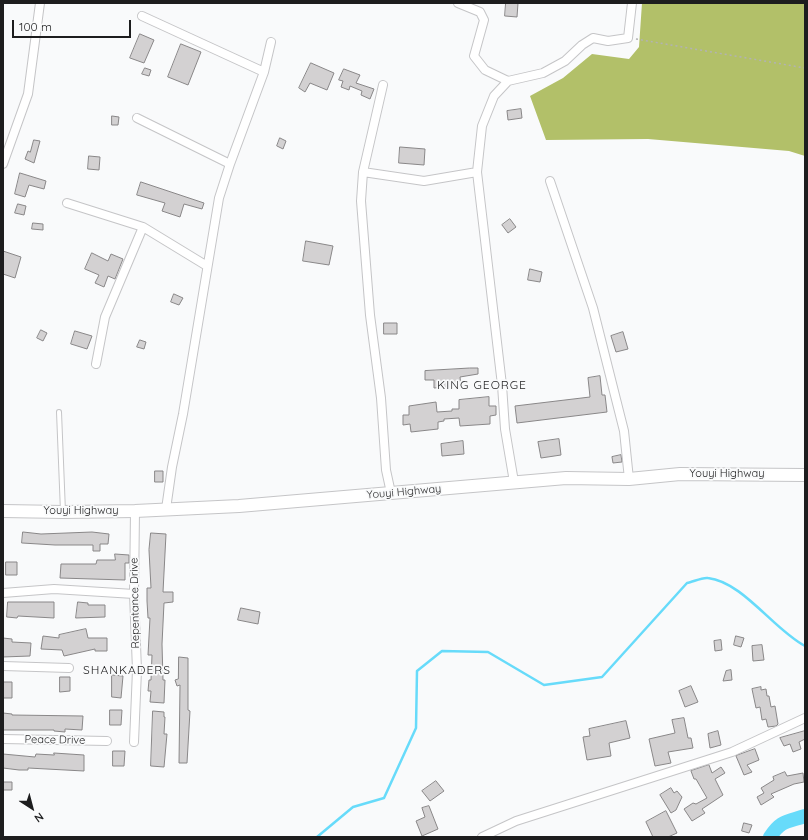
<!DOCTYPE html>
<html>
<head>
<meta charset="utf-8">
<style>
  body { margin:0 }
  #map { position:relative; width:808px; height:840px; overflow:hidden; background:#f9fafb; font-family:Quicksand,sans-serif }
  canvas { display:block }
  .frame { position:absolute; inset:0; border:4px solid #1d1d1e; pointer-events:none }
  .north { position:absolute; left:12px; top:788px; width:40px; height:40px; -webkit-text-stroke:3px #f9fafb; paint-order:stroke; rotate:144deg; font-size:11px; font-weight:700; line-height:16px; text-align:center; color:#1d1d1e }
  .north::after { content:''; display:block; margin:auto; width:14px; height:18px; background:#1d1d1e; clip-path:polygon(50% 0,100% 100%,50% 72%,0 100%) }
  .scale { position:absolute; left:12px; top:20px; width:119px; height:18px; box-sizing:border-box; border:2px solid #1d1d1e; border-top:0; padding-left:5px; font-size:12px; line-height:14px; white-space:nowrap; color:#1d1d1e; -webkit-text-stroke:3px #f9fafb; paint-order:stroke }
</style>
</head>
<body>
<div id="map">
<canvas width="808" height="840"></canvas>
<div class="frame"></div>
<div class="north">N</div>
<div class="scale">100 m</div>
</div>
<script>
const context = document.querySelector('canvas').getContext('2d');
context.lineJoin = 'round';
function fill(path, color) { context.fillStyle = color; context.fill(path, 'evenodd'); }
function strokePath(path, color, width, dash) { context.strokeStyle = color; context.lineWidth = width; context.lineCap = dash ? 'butt' : 'round'; context.setLineDash(dash || []); context.stroke(path); }
function drawText(font, color, halo, rows, align = 'center') {
  context.font = font + ' Quicksand,sans-serif'; context.lineWidth = 3.5; context.setLineDash([]); context.textBaseline = 'middle'; context.strokeStyle = halo; context.fillStyle = color; for (const [text, x, y, turn = 0] of rows) {
    context.save(); context.translate(x, y); context.rotate((+turn || 0) * Math.PI / 180); context.textAlign = isNaN(turn) ? turn : align; if (halo) context.strokeText(text, 0, 0); context.fillText(text, 0, 0); context.restore();
  }
}
fill(new Path2D(`
  M642,3H805V156L789,151L648,139L546,140L530,96L563,78L592,54L629,59L639,47Z`), '#b2c069');
strokePath(new Path2D(`
  M317,837L353,807L384,798L416,728L417,671L442,651L488,652L544,685L602,677L687,583C693,582 702,577 708,578C743,582 774,630 805,646`), '#67dbfa', 2.5);
strokePath(new Path2D(`
  M770,837C781,820 787,822 805,816`), '#67dbfa', 14);
const building = new Path2D(`
  M506,3H518L517,17L505,16Z
  M140,34L154,40L144,63L130,58Z
  M181,44L201,52L188,85L168,77Z
  M311,63L334,73L327,90L310,83L305,92L299,88Z
  M145,68L151,70L149,76L142,74Z
  M344,69L360,75L356,83L374,89L370,99L361,95L362,91L350,86L349,90L341,87L343,81L339,80Z
  M521,109L522,118L508,120L507,111Z
  M112,116L119,117L118,125H112Z
  M280,138L286,141L283,149L277,146Z
  M34,140L40,141L34,163L25,159L28,151L30,152Z
  M400,147L425,149L424,165L399,163Z
  M89,156L100,157L99,170L88,169Z
  M20,173L46,181L44,189L29,185L25,197L15,194Z
  M141,182L204,203L202,209L184,204L180,217L162,211L165,203L137,195Z
  M18,204L26,206L24,215L15,213Z
  M510,219L516,227L508,233L502,225Z
  M33,223L43,224V230L32,229Z
  M306,241L333,246L329,265L303,261Z
  M3,251L21,257L15,278L3,274Z
  M92,253L108,261L111,254L123,259L115,279L108,276L104,287L95,283L99,275L85,269Z
  M530,269L542,272L540,282L528,280Z
  M174,294L183,298L179,305L171,302Z
  M384,323H397V334H384Z
  M41,330L47,333L43,341L37,338Z
  M75,331L92,336L87,349L71,344Z
  M623,332L628,349L616,352L611,336Z
  M140,340L146,342L144,349L137,347Z
  M470,368H478V374L460,377L461,386L434,388V380H425V371Z
  M600,376L602,395H605L607,412L517,423L515,406L590,397L588,378Z
  M489,397V406H496V415L490,416V424L460,426L459,418L444,419V421L438,422V429L411,432L410,424L403,425V415H409V406L436,402L437,412L452,411V409H459V400Z
  M559,439L561,455L541,458L538,442Z
  M463,441L464,454L442,456L441,444Z
  M621,455L622,462L613,463L612,457Z
  M155,471H163V482H155Z
  M23,532L41,534L92,532L109,534L108,544H100V551H93V545H55L22,543Z
  M151,533L166,534L163,592H173V602L164,603L162,644L163,680H165L164,703L150,702L151,691H148L149,680H151L152,655H148L150,618H148L147,601V588H151L149,550Z
  M115,554L129,555V563H125V580L60,578L61,564H96L97,560H115Z
  M6,562H17V575H6Z
  M8,602H54V618L18,616L17,618L7,617Z
  M78,602L88,603V605H105V617L76,618Z
  M241,608L260,612L258,624L238,620Z
  M86,629L88,638H107V651H95V649L64,656L62,650L41,649L43,636L59,638V635Z
  M736,636L744,638L741,647L734,645Z
  M3,638L12,639V642L31,643L30,656L3,657Z
  M721,640L722,650L715,651L714,641Z
  M762,645L764,660L753,661L752,646Z
  M179,657L188,658V710L190,711L187,763H179L180,685L177,686L175,680L178,679Z
  M731,670L732,680L723,681L726,671Z
  M112,675L123,676L121,698L112,697Z
  M60,677H70V691L60,692Z
  M3,682H12V698H3Z
  M691,686L698,702L685,707L679,691Z
  M761,687V690L766,689L767,696H769L771,707L775,706L778,724L776,726L768,727L766,719L762,720L760,707L756,708L752,689Z
  M110,710H122L121,725H110Z
  M153,711L164,712V717H165L164,734H167L164,767L151,766Z
  M3,713L12,714V715L83,716L82,730L65,729V732L54,731V730H3Z
  M684,718L688,738H691L693,748L668,752L671,763L655,766L649,739L675,733L672,720Z
  M626,721L630,738L609,743L611,756L587,760L583,737L590,736L589,729Z
  M718,731L721,745L710,748L708,734Z
  M805,731V739L799,742L801,749L793,752L790,744L784,746L780,738Z
  M755,749L759,760L747,765L752,772L744,775L736,756Z
  M113,751H125L124,766H113Z
  M54,753L84,755V771L28,768V770H19L3,768V754L35,757L36,754L54,755Z
  M709,765L712,773L721,767L725,773L715,779L723,795L702,809L705,813L692,821L684,809L693,803L696,804L707,798L696,779H694L691,771Z
  M785,772L787,776L803,773L804,782L794,784L771,794L774,797L761,805L757,797L764,793L761,788L774,780L773,777Z
  M436,781L444,791L430,801L422,791Z
  M3,782H12V790H3Z
  M671,788L674,793L677,791L682,797L676,810L671,813L660,795Z
  M429,806L438,829L422,836L416,821L425,817L422,808Z
  M666,811L677,833L668,837H653L646,822Z
  M744,823L752,825L749,833L742,831Z`);
fill(building, '#d3d1d2');
strokePath(building, '#898788', 1);
const service = new Path2D(`
  M59,412L63,512`);
const minor = new Path2D(`
  M458,3L480,12L484,20L474,56L485,70L508,81
  M142,16L264,72
  M383,85L363,172L361,201L370,315L381,398L386,470L391,493
  M137,118L230,164
  M3,164L28,94L40,3
  M363,172L424,181L477,172
  M550,181L593,308L624,431L629,479
  M67,203L143,227L207,266
  M96,364L105,317L143,227
  M514,482L505,429L502,385L477,172L482,126L494,96L508,81L543,73L565,61L582,45L593,38L608,41L628,38L632,3
  M166,509L172,467L183,414L219,198L230,164L264,72L271,42
  M3,593L54,589L134,594
  M3,666L69,668
  M3,739L107,741
  M134,742L137,670L134,594L135,511
  M482,837L516,821L732,752L805,718`);
const primary = new Path2D(`
  M3,511L63,512L135,511L239,506L566,478L629,479L680,474L805,475`);
strokePath(service, '#c5c5c7', 6);
strokePath(minor, '#c5c5c7', 10);
strokePath(primary, '#c5c5c7', 14);
strokePath(new Path2D(`
  M636,39L805,68`), '#b2b2b3', 1.5, [2, 3]);
strokePath(service, '#fff', 4);
strokePath(minor, '#fff', 8);
strokePath(primary, '#fff', 12);
drawText('11px', '#1d1d1e', '#f9fafb', [
  ["Youyi Highway",727,474],
  ["Youyi Highway",404,492,-5],
  ["Youyi Highway",81,511],
  ["Repentance Drive",135,603,-91],
  ["Peace Drive",55,740,1]
]);
context.letterSpacing = '1px';
drawText('12px', '#1d1d1e', '#f9fafb', [
  ["KING GEORGE",482,385],
  ["SHANKADERS",127,670]
]);
context.letterSpacing = '0px';
</script>
</body>
</html>
